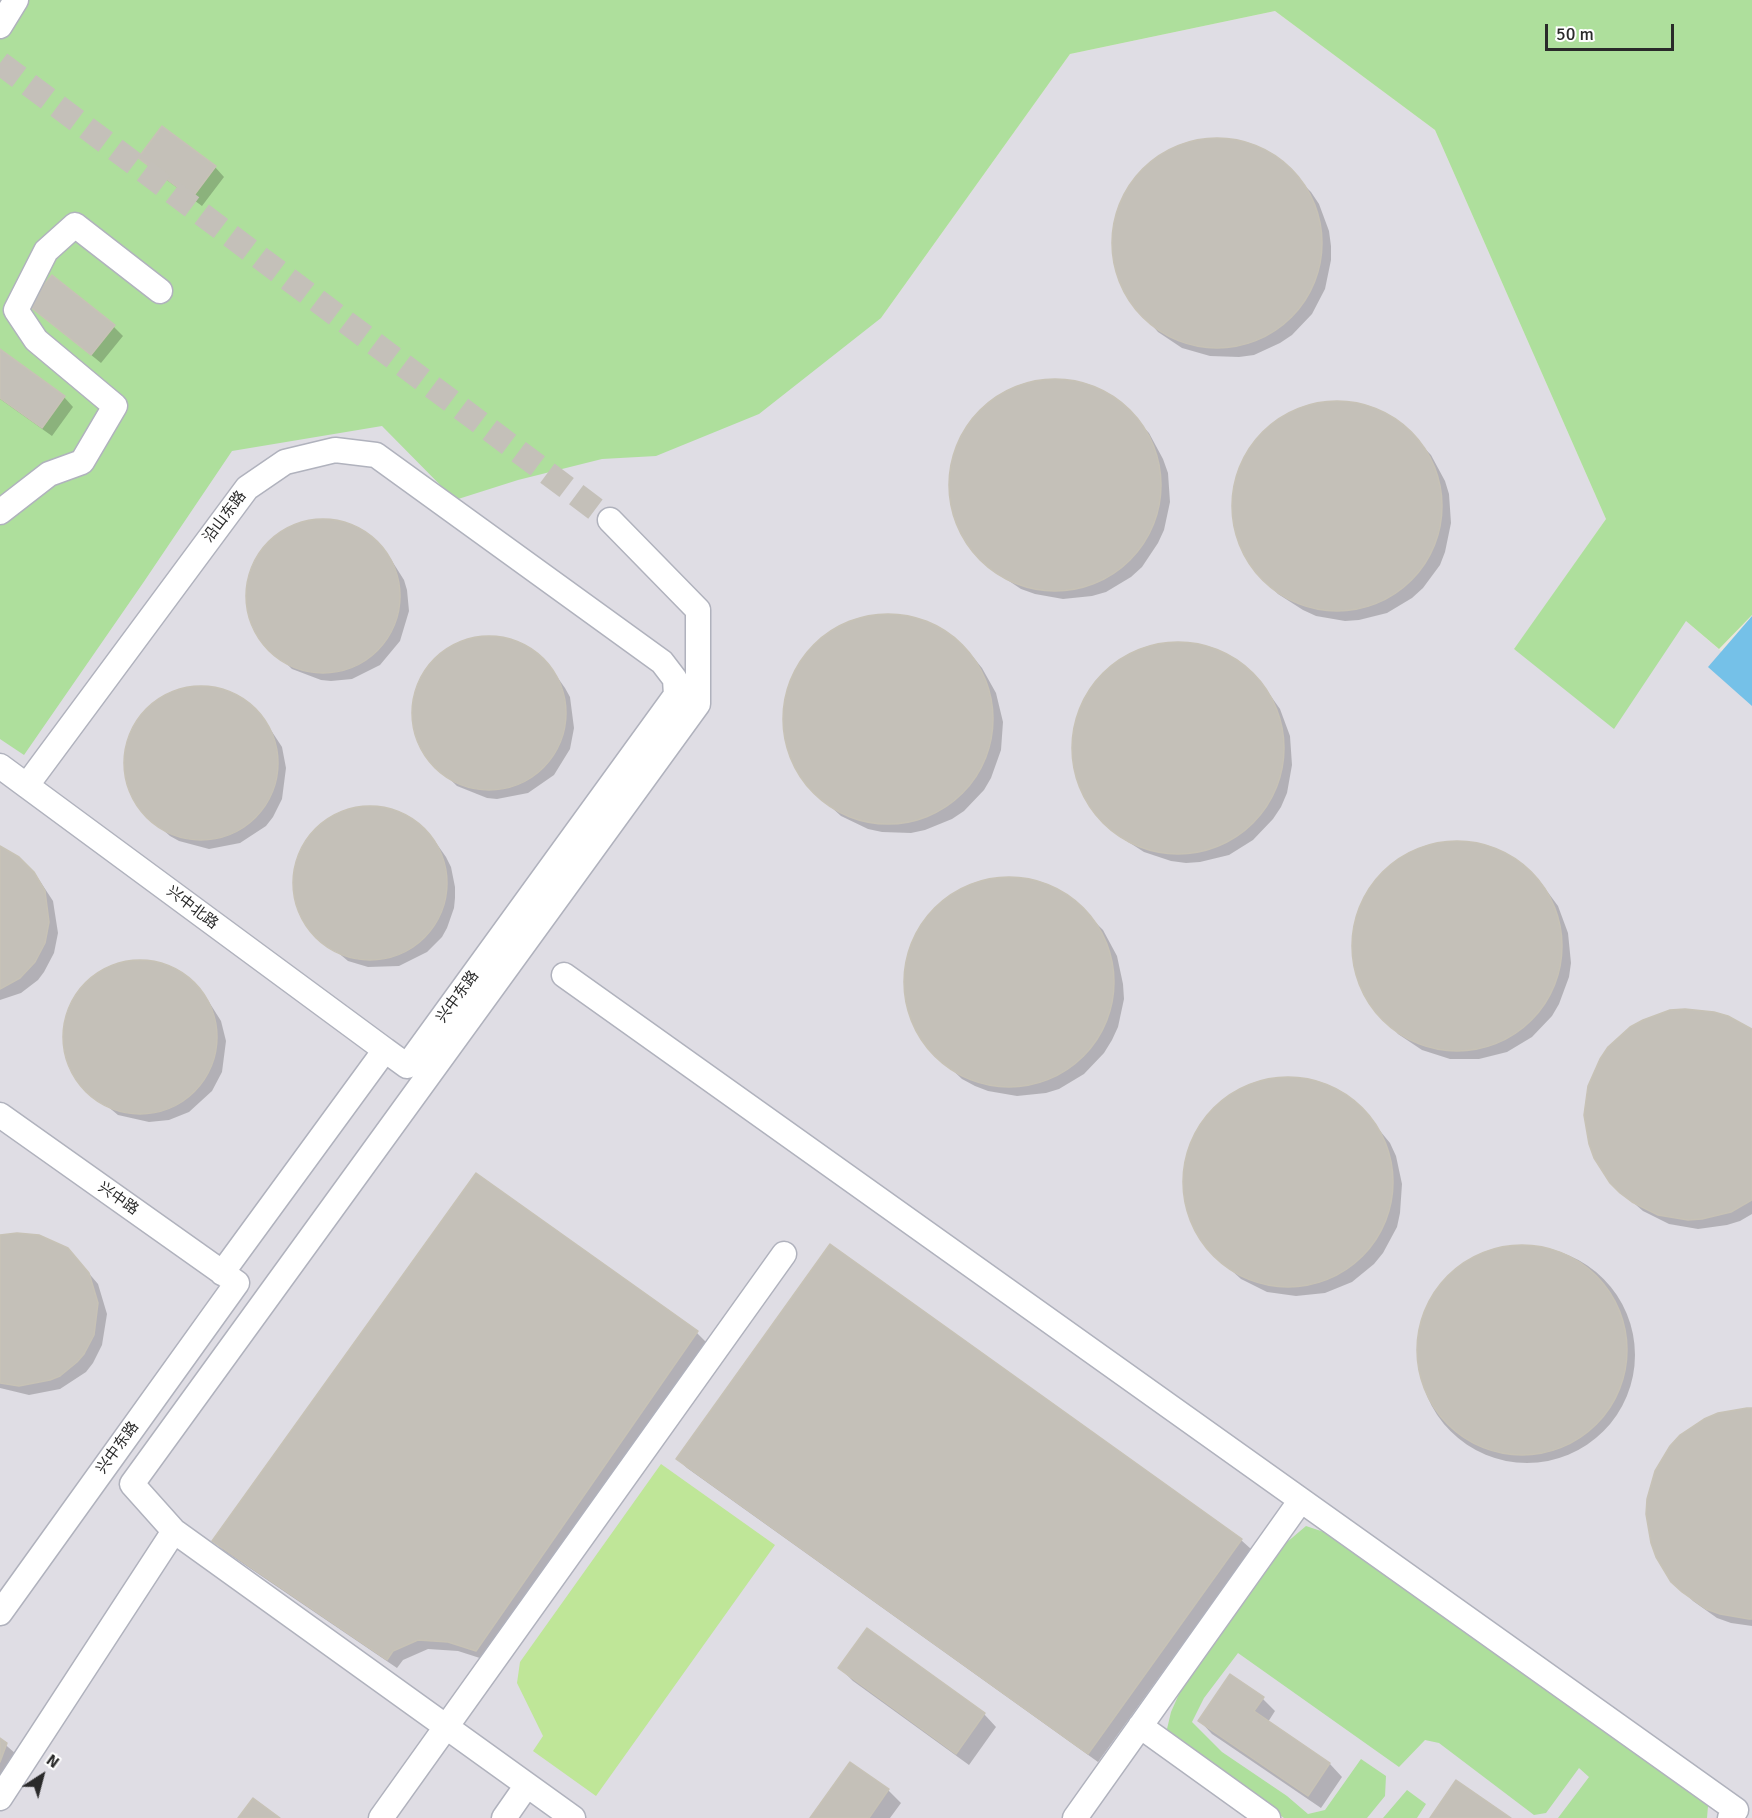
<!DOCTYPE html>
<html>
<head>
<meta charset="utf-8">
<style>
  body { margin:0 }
  #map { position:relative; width:1752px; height:1818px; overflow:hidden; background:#ebe6dd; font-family:Signika,sans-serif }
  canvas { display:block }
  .north { position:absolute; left:12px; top:1746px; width:60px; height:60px; -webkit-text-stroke:4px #fff; paint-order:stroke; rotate:36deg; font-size:16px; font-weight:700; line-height:24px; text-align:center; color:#2a2a2a }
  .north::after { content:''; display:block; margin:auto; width:21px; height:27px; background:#2a2a2a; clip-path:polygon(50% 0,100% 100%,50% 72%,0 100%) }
  .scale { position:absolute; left:1545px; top:24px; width:129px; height:27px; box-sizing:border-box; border:3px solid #2a2a2a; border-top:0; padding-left:8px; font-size:18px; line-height:21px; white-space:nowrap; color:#2a2a2a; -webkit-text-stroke:4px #fff; paint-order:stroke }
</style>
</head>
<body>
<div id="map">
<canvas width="1752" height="1818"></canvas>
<div class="north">N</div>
<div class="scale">50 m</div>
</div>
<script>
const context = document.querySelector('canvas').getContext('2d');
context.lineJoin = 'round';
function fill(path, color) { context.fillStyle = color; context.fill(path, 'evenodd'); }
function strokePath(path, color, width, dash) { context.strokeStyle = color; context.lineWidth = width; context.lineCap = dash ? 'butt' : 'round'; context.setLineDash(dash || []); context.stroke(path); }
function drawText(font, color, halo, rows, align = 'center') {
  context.font = font + ' Signika,"Noto Sans SC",sans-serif'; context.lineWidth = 4.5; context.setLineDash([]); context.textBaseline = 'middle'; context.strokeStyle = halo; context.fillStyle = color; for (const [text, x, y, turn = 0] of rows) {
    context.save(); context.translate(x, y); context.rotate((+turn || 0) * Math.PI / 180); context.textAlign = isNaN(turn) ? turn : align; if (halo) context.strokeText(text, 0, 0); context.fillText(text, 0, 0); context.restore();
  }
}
fill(new Path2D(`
  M0,0L881,318L1070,54L1275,11L1435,130L1606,519L1514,650L1686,621L1752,678V1818H0Z`), '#dfdde4');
fill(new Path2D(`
  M0,0H1752V615L1719,649L1686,621L1614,729L1514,649L1606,519L1435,130L1275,11L1070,54L881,318L759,414L656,456L602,459L518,480L455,500L382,426L232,451L143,583L24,755L0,739Z
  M1306,1526L1339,1537L1697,1794L1708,1806L1707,1818H1558L1589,1777L1579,1768L1546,1813L1534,1815L1439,1743L1425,1740L1399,1767L1238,1653L1204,1698L1192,1722L1222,1752L1287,1796L1308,1814L1325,1810L1361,1759L1386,1776L1385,1796L1367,1818H1284L1180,1743L1167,1729L1171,1712L1179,1694L1286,1543Z
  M1407,1790L1426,1804L1417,1818H1383Z`), '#aedf9c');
fill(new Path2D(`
  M661,1464L775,1545L596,1796L533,1751L543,1736L517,1683L520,1662Z`), '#bfe698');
fill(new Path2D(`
  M1752,616V706L1708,667Z`), '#75c1e8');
fill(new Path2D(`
  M1212,139L1241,142L1255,147L1280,161L1311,192L1319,204L1329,231L1331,246V260L1325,289L1312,314L1292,335L1280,343L1254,355L1239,357L1210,356L1182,348L1158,332L1129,299L1117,273L1114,259L1113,230L1116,215L1128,189L1136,177L1157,157L1184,145Z
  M140,158L215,167L224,177L202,206L149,167Z
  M30,305L114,327L123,336L101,363Z
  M0,351L64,397L73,407L52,436L0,399Z
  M1051,381L1080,384L1107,394L1119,402L1149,433L1163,459L1168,473L1170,502L1164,530L1158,543L1142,567L1131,577L1106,592L1092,596L1063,599L1035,594L1021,589L997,573L968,541L955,514L952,500V471L960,443L975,418L996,399L1022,386Z
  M1332,402L1361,405L1388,416L1411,434L1431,455L1445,481L1449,494L1451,523L1445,552L1440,565L1423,588L1412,598L1387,613L1359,620L1345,621L1316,616L1303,610L1278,594L1258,574L1242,549L1237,536L1233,507L1236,478L1241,465L1248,452L1266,429L1277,420L1303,408Z
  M330,521L360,530L387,553L404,580L407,590L409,611L400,641L380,665L352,679L331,681L321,680L292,669L266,644L254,627L251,617L248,586L254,565L265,547L272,540L299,524L309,522Z
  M898,616L913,618L940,629L973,657L982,668L996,693L1003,722L1001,750L991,778L984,790L964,811L952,819L925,830L911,833L882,832L868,829L841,816L820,797L809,787L794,762L785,734L784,720L788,691L793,677L808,653L818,642L842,626L855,621L869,617Z
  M496,638L526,648L553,671L565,688L570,697L574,728L570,749L554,775L528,793L497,799L487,798L457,786L432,762L420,744L416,734L414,724V703L424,674L438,658L455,646L465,642L475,639Z
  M1188,644L1216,651L1229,658L1263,685L1280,709L1290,736L1292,765L1287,793L1281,807L1273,819L1253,840L1229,855L1200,862L1186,863L1171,861L1144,852L1119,836L1099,816L1083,791L1078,777L1074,749L1078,720L1082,706L1089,694L1107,671L1119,662L1145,649L1159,646Z
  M197,688L228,693L255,711L265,721L282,747L286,768L282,799L273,817L266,826L240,843L209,849L179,841L170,836L154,822L144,812L128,784L126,774V753L132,733L143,715L158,701L177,692Z
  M377,808L407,817L434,840L446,857L451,867L455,887V898L454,908L447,928L442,937L427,952L399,966L368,967L348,961L312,931L301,914L294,883L300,852L311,834L327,820L345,811Z
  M1466,842L1495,849L1508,855L1541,883L1558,906L1568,933L1571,963L1569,977L1559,1004L1552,1016L1532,1037L1507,1052L1479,1059H1450L1422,1050L1398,1034L1369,1001L1357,975L1354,961L1353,932L1356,917L1368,891L1376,879L1397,860L1410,852L1437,843Z
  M0,847L26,865L36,875L53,901L58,933L54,953L44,972L38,980L21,993L0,1000Z
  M1019,878L1033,881L1060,891L1072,899L1103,930L1117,956L1123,984L1124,999L1118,1027L1112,1040L1104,1053L1084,1074L1059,1089L1046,1093L1017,1096L988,1091L975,1086L962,1079L930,1049L921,1038L909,1011L905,983L909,954L913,940L928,915L938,905L962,889L976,883L990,879Z
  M136,961L168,967L194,984L204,994L221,1021L226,1041L222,1072L212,1091L189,1112L169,1120L149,1122L118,1115L83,1086L68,1058L65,1048V1027L71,1006L82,989L97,974L116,965Z
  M1752,1031V1214L1740,1221L1727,1225L1698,1229L1669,1224L1643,1211L1621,1192Z
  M1283,1078L1312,1081L1326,1085L1339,1091L1362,1109L1390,1143L1396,1156L1402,1184L1400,1213L1397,1227L1383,1253L1374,1264L1352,1282L1325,1293L1296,1296L1267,1292L1241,1279L1209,1250L1193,1225L1188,1212L1184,1183L1187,1154L1192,1140L1207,1116L1217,1105L1241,1089L1269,1080Z
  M0,1237L75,1257L98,1284L107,1314L102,1345L93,1363L86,1372L60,1389L29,1395L0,1388Z
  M831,1246L1241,1540L1251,1549L1098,1762L687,1468L678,1459Z
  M1419 1355a108 108 0 1 1 216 0a108 108 0 1 1-216 0Z
  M697,1333L706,1342L486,1660L458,1651L428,1649L403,1660L397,1668L223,1550L214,1541Z
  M1752,1410V1626L1731,1623L1717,1618L1693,1601L1673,1581Z
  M840,1668L984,1714L996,1727L969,1765L853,1681Z
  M1263,1699L1275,1711L1268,1722L1330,1764L1342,1777L1321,1808L1212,1734L1200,1721Z
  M0,1740L16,1754L0,1784Z
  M851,1764L888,1790L901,1803L890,1818H812Z`), '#0003');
const building = new Path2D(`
  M162,126L216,166L192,198L138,158Z
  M1112 243a105 105 0 1 1 210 0a105 105 0 1 1-210 0Z
  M52,275L115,325L91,355L28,305Z
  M0,349L65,396L42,428L0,398Z
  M949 485a106 106 0 1 1 212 0a106 106 0 1 1-212 0Z
  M1232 506a105 105 0 1 1 210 0a105 105 0 1 1-210 0Z
  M246 596a77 77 0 1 1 154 0a77 77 0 1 1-154 0Z
  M783 719a105 105 0 1 1 210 0a105 105 0 1 1-210 0Z
  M412 713a77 77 0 1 1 154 0a77 77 0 1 1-154 0Z
  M1072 748a106 106 0 1 1 212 0a106 106 0 1 1-212 0Z
  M124 763a77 77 0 1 1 154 0a77 77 0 1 1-154 0Z
  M293 883a77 77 0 1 1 154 0a77 77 0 1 1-154 0Z
  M1352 946a105 105 0 1 1 210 0a105 105 0 1 1-210 0Z
  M0,846L19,857L34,872L45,891L49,922L45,943L35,962L20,978L0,989Z
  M904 982a105 105 0 1 1 210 0a105 105 0 1 1-210 0Z
  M63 1037a77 77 0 1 1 154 0a77 77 0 1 1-154 0Z
  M1685,1009L1714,1012L1728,1016L1752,1029V1200L1731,1212L1702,1219L1688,1220L1658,1215L1632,1202L1620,1193L1610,1183L1594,1158L1589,1144L1584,1115L1588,1086L1600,1059L1608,1047L1630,1027L1643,1020L1670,1010Z
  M1183 1182a105 105 0 1 1 210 0a105 105 0 1 1-210 0Z
  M476,1173L698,1331L476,1651L448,1642L418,1640L393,1651L387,1660L212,1541Z
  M17,1233L39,1235L68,1248L89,1273L98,1303L94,1335L84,1354L77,1362L60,1376L50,1380L19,1386L0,1383V1235Z
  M830,1244L1242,1539L1088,1754L676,1459Z
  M1417 1350a105 105 0 1 1 210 0a105 105 0 1 1-210 0Z
  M1747,1408H1752V1619H1749L1720,1614L1706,1609L1682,1592L1671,1582L1656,1557L1651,1543L1646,1514L1647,1499L1655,1471L1670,1446L1680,1435L1704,1419L1718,1413Z
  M867,1628L985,1713L956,1754L838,1668Z
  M1230,1674L1264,1697L1254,1711L1330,1763L1308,1796L1198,1721Z
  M0,1738L7,1743L0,1762Z
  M850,1762L889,1789L869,1818H810Z
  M1456,1780L1511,1818H1430Z
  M253,1798L280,1818H238Z`);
fill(building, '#c4c0b8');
strokePath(building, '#c7c2b6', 1.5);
strokePath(new Path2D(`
  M0,63L610,520`), '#c4c0b9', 24, [24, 12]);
const minor = new Path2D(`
  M0,26L16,0
  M0,512L49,474L82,462L115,406L36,340L16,310L46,251L75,225L160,291
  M0,766L385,1050
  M27,785L247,488L285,462L335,450L376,455L662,662L675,679L676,695L407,1066L385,1050L222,1273
  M564,975L1736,1810L1730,1818
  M0,1115L237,1283L0,1613
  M1140,1726L1268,1818
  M0,1798L174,1531
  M381,1818L784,1254
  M504,1818L527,1785
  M573,1818L174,1531L132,1484L698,704V610L610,520
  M1075,1818L1301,1500`);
strokePath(minor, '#b0b2bd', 27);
strokePath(minor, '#fff', 24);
drawText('15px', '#2a2a2a', '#fff', [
  ["沿山东路",225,517,-53],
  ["兴中北路",192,908,37],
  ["兴中东路",458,997,-54],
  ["兴中路",118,1199,35],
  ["兴中东路",118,1448,-54]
]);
</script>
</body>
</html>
